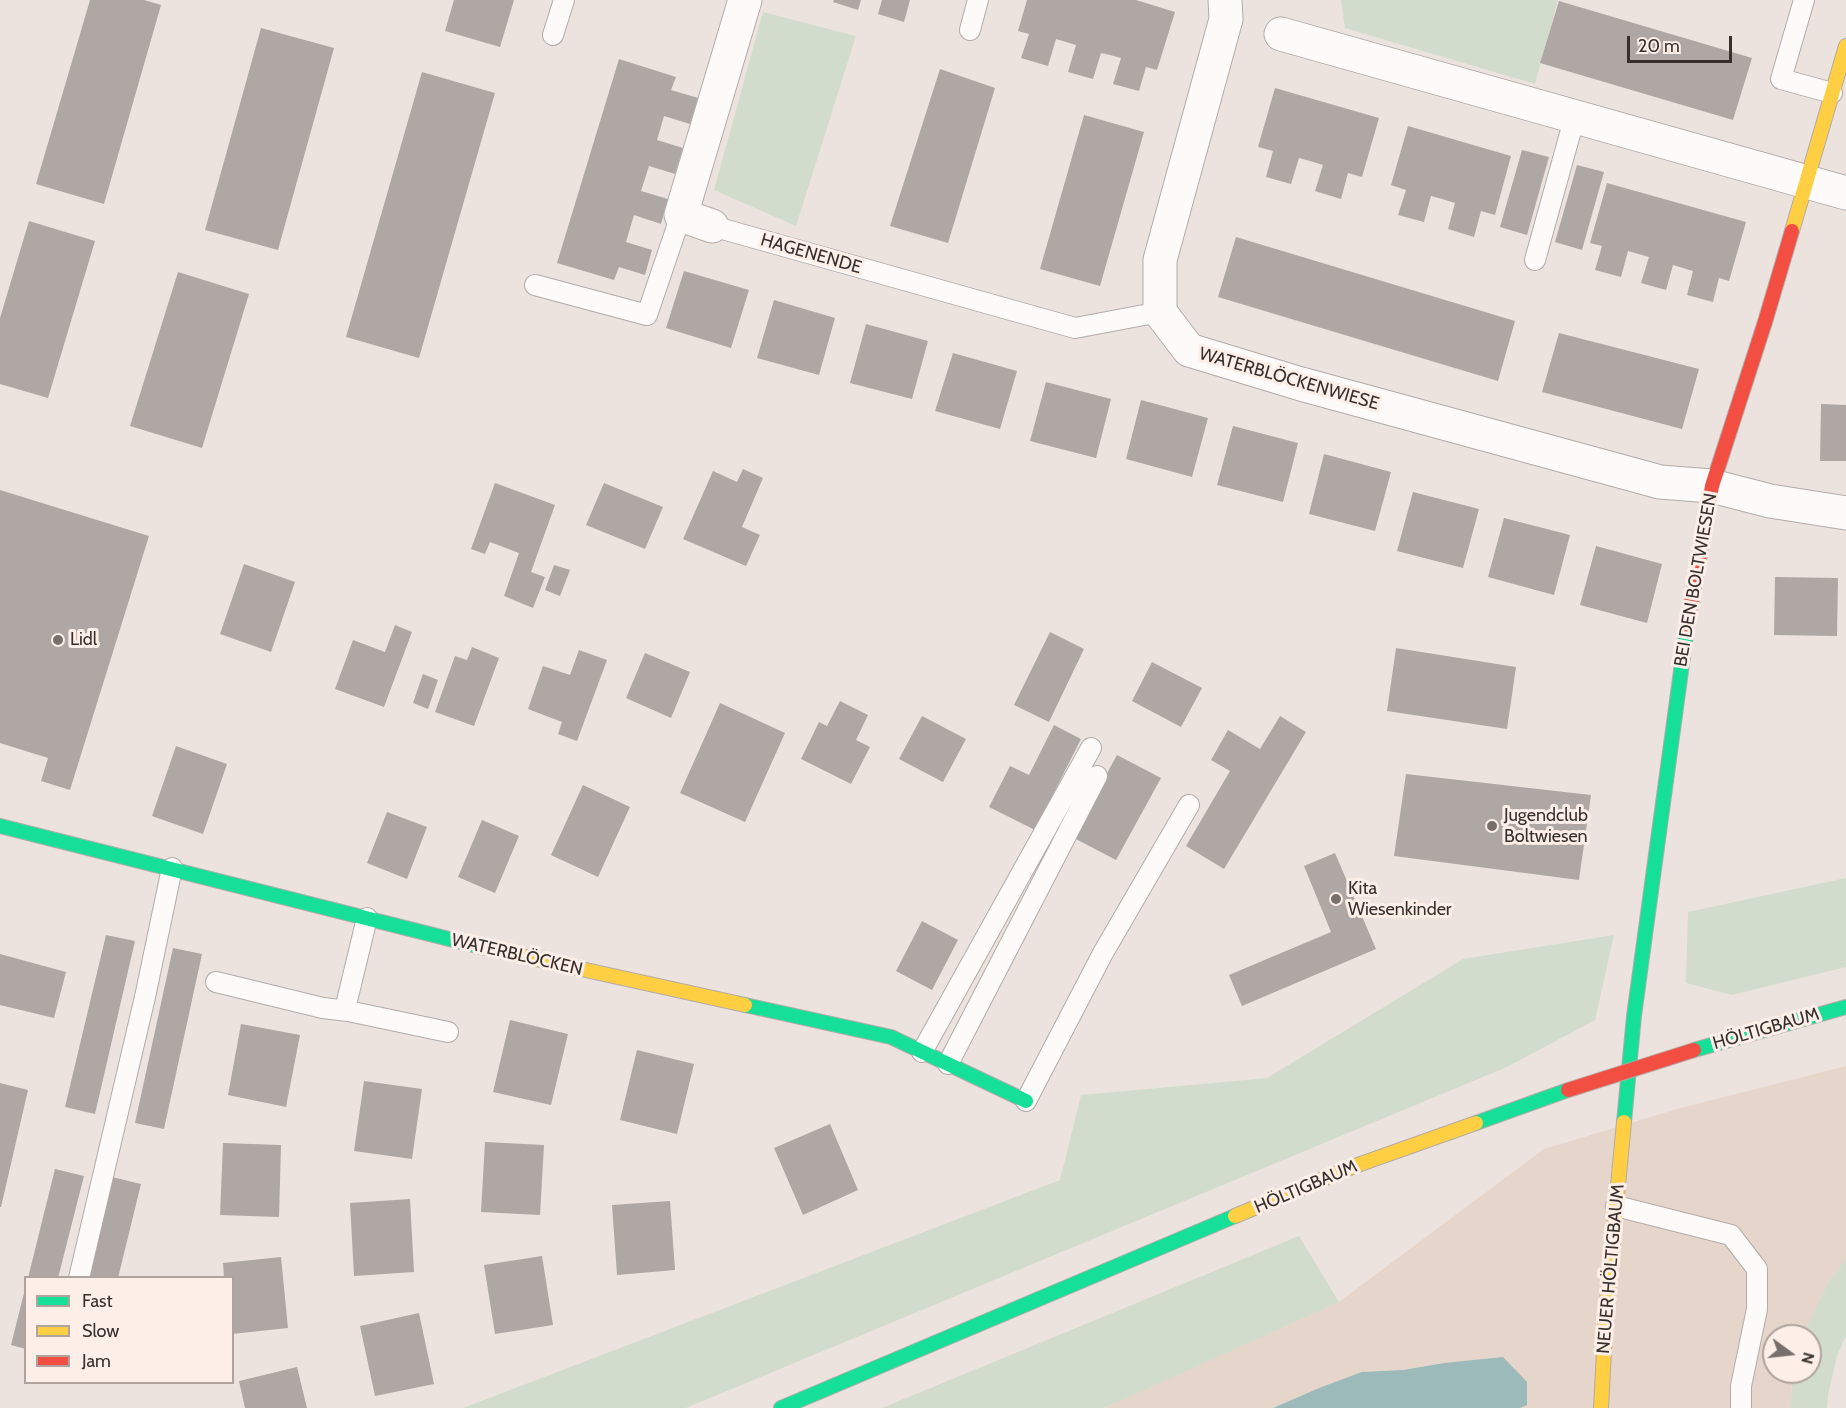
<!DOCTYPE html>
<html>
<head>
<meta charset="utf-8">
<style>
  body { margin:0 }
  #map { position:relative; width:1846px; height:1408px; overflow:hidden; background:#ece3de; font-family:Cabin,sans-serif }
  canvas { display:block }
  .legend { position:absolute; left:24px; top:1276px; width:210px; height:108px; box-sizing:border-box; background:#fdefe8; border:2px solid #aea39d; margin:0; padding:8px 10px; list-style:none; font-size:18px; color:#37302d }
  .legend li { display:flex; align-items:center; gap:12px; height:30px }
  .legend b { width:30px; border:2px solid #aea39d }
  .north { position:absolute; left:1762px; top:1324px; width:60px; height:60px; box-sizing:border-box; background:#fdefe8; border:2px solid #aea39d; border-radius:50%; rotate:105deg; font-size:16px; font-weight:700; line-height:24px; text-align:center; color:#37302d }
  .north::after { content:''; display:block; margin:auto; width:21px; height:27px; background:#766f6b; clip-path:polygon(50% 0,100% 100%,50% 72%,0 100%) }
  .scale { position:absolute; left:1627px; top:36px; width:105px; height:27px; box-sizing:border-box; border:3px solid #37302d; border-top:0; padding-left:8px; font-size:18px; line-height:21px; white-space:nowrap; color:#37302d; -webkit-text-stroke:4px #fdefe8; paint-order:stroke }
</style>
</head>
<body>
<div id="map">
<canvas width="1846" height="1408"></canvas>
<ul class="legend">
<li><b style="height:8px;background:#16e098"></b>Fast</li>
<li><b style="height:8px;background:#ffcf43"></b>Slow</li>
<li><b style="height:8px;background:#f24e42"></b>Jam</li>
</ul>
<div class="north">N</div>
<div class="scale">20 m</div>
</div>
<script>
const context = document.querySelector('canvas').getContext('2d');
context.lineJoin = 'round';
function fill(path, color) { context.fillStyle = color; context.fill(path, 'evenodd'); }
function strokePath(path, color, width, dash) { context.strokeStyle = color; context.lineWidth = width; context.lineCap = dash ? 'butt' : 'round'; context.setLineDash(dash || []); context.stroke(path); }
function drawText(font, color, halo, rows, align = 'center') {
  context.font = font + ' Cabin,sans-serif'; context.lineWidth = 6; context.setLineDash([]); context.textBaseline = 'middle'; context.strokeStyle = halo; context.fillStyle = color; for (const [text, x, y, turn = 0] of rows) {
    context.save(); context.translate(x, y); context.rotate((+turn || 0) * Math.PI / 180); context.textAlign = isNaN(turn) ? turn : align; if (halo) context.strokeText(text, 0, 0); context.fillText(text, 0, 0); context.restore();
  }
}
fill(new Path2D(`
  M1846,1066V1258L1827,1285L1804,1336H1774V1372H1793L1790,1408H1520L1527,1404L1473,1361L1444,1363L1403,1370L1319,1388L1273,1408H1104L1339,1302L1544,1149L1677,1109Z`), '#e6d5cb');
fill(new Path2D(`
  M1341,0H1558L1535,84L1345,28Z
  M763,12L856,36L796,226L714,190Z
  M1846,878V967L1732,995L1686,983L1688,912Z
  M1614,935L1595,1020L1507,1067L686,1408H463L1060,1180L1081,1095L1267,1078L1463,959Z
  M1299,1236L1339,1302L1127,1398L1103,1408H882Z
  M1846,1258V1336L1837,1356L1828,1395L1827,1408H1790L1793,1372H1810V1336H1804L1805,1332L1827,1285Z`), '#d2dccd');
fill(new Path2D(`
  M1503,1357L1527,1382V1405L1520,1408H1273L1319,1388L1362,1372L1403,1370L1444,1363Z`), '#9dbaba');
fill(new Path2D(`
  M90,0H144L161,5L104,204L36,184Z
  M454,0H514L500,47L445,31Z
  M834,0H861L858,10L833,2Z
  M882,0H910L904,22L878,14Z
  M1027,0H1136L1175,12L1157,70L1146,67L1139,91L1113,84L1121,58L1110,55L1101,53L1093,79L1068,72L1076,45L1056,39L1048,66L1021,58L1029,34L1018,31Z
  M1559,1L1752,58L1733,120L1540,63Z
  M261,28L334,48L278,250L205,230Z
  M619,59L676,77L671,90L698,98L690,124L664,116L657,140L683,148L675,174L649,166L641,191L668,199L661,224L634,215L626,242L652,250L645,275L619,267L614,280L557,263Z
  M940,69L995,88L948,243L890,226Z
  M422,72L495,93L419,358L346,337Z
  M1275,88L1379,118L1362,177L1348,173L1341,199L1315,191L1323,165L1310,161L1299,158L1291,184L1266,177L1273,151L1258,147Z
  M1084,115L1144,132L1100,286L1040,269Z
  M1408,126L1511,156L1495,215L1481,211L1474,237L1448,229L1455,203L1442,199L1431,196L1424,222L1398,215L1406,190L1391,185Z
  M1522,150L1549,157L1527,235L1500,227Z
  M1577,165L1604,172L1582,250L1555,242Z
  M1607,183L1746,222L1729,281L1719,278L1713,302L1687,295L1693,271L1673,265L1666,290L1641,283L1649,257L1628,251L1621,277L1595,270L1602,246L1590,243Z
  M29,221L95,241L48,398L0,384V318Z
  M1236,237L1515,321L1498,381L1218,297Z
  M684,271L749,290L731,348L666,328Z
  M178,272L249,294L202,448L130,426Z
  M774,300L835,318L819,375L757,358Z
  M866,324L928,341L912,399L850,383Z
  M1559,333L1699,369L1682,429L1542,392Z
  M953,353L1017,371L1000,429L935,411Z
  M1046,382L1111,399L1096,458L1030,441Z
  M1141,400L1208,418L1192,477L1126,459Z
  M1821,404L1846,405V461H1820Z
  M1233,426L1298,443L1283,502L1217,485Z
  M1324,454L1391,472L1375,531L1309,514Z
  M743,469L763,478L742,527L760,535L746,566L683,539L713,471L737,482Z
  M495,483L555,505L531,572L545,577L533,608L504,596L519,553L490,542L485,554L471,549Z
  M604,483L663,507L645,549L586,525Z
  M0,490L149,536L70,790L41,781L48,758L0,743Z
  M1413,492L1479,509L1463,568L1397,551Z
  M1504,518L1570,535L1554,595L1488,577Z
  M1596,546L1662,564L1647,623L1580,605Z
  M244,564L295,582L271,652L220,634Z
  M554,565L570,570L560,596L545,590Z
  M1775,577L1838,578L1837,636L1774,635Z
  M395,625L412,632L384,707L335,689L353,640L385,652Z
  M1050,632L1084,649L1049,722L1014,705Z
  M472,647L499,658L474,726L435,712L455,656L467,660Z
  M1396,648L1516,667L1507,729L1387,711Z
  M579,650L607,660L577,741L558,734L562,722L528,709L543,666L570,675Z
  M645,653L690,672L671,718L626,698Z
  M1152,662L1202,688L1181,727L1132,701Z
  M423,674L438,680L428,709L413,703Z
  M840,701L868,715L856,740L870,747L851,784L801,759L819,722L827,726Z
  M720,703L785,733L745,822L680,793Z
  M922,716L966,739L943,782L899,759Z
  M1280,716L1306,732L1224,869L1186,846L1230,771L1211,760L1228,730L1260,749Z
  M1054,725L1081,739L1035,830L989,807L1010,766L1029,775Z
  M176,746L227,764L203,834L152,816Z
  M1117,755L1161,778L1116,860L1072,837Z
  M1406,774L1591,795L1579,880L1394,856Z
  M583,785L630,807L598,877L551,855Z
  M387,812L427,827L407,879L367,863Z
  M482,820L519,836L495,893L458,877Z
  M1335,853L1376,949L1242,1006L1229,975L1331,932L1304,866Z
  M922,921L958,940L932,990L896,971Z
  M106,935L135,941L95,1114L65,1107Z
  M173,948L202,954L164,1129L135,1123Z
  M0,954L66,972L54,1018L0,1005Z
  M510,1020L568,1034L551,1105L493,1092Z
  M241,1024L300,1035L286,1107L228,1095Z
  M637,1050L694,1064L677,1134L620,1120Z
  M364,1081L422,1089L412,1159L354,1151Z
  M0,1083L28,1090L1,1207H0Z
  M830,1124L858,1190L803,1215L774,1148Z
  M485,1142L544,1145L540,1215L481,1212Z
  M223,1143L281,1145L279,1217L220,1215Z
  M55,1169L84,1176L58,1278H28Z
  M112,1177L141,1184L118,1278H87Z
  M410,1199L414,1272L354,1276L350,1203Z
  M670,1201L675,1270L617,1275L612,1205Z
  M542,1256L553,1325L495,1334L484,1265Z
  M281,1257L288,1328L232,1334V1278H224L223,1263Z
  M25,1289H26V1349L11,1345Z
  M419,1313L434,1384L375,1396L360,1326Z
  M297,1367L307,1408H245L239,1381Z`), '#aea7a3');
const lane = new Path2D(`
  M1804,0L1781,79L1832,93
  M970,30L978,0
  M553,35L564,0
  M712,226L1075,328L1160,312
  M1535,260L1575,116
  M535,285L647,315L681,215
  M367,918L346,1005L348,1011L448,1032
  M216,982L323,1008L348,1011
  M922,1052L1091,748
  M948,1064L1097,776
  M1026,1101L1103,953L1189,805
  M1616,1206L1731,1235L1757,1269V1309L1741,1386V1408
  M79,1278L145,997L172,868`);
const street = new Path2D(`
  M1225,0L1226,19L1160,260V312L1189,350L1301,384L1660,482L1712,486L1770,501L1846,513
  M1281,34L1846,193
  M712,226L681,215L745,0`);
const fast = new Path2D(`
  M0,826L481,947
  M745,1005L891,1037L1026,1101
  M1694,1050L1846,1007
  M1624,1122L1634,1016L1687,627
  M1476,1123L1568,1090
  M781,1408L1235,1216`);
const slow = new Path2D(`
  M1792,231L1846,46
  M481,947L745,1005
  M1235,1216L1352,1167L1476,1123
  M1601,1408L1606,1312L1624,1122`);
const jam = new Path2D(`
  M1687,627L1712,486L1765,322L1792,231`);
strokePath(lane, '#b3aba8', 22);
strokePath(street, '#b3aba8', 35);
strokePath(fast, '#b3aba8', 16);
strokePath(slow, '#b3aba8', 16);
strokePath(jam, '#b3aba8', 16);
strokePath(lane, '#fcfbfa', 20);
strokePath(street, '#fcfbfa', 33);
strokePath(fast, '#16e098', 14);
strokePath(slow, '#ffcf43', 14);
strokePath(jam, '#f24e42', 14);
const jamBridge = new Path2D(`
  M1568,1090L1694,1050`);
strokePath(jamBridge, '#b3aba8', 16, []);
strokePath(jamBridge, '#f24e42', 14);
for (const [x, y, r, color] of [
  [58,640,6,"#766f6b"],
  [1492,826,6,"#766f6b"],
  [1336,899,6,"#766f6b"]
]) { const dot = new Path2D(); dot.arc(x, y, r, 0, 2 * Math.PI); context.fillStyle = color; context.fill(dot); strokePath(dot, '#fdefe8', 2); }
drawText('18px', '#37302d', '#fdefe8', [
  ["HAGENENDE",811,254,16],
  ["WATERBLÖCKENWIESE",1289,379,16],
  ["BEI DEN BOLTWIESEN",1696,580,-80],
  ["WATERBLÖCKEN",517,955,13],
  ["HÖLTIGBAUM",1766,1029,-16],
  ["HÖLTIGBAUM",1306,1187,-23],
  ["NEUER HÖLTIGBAUM",1611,1269,-85]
]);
drawText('18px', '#37302d', '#fdefe8', [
  ["Lidl",70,640],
  ["Jugendclub",1504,816],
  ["Boltwiesen",1504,837],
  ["Kita",1348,889],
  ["Wiesenkinder",1348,910]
], 'left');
</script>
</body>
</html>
